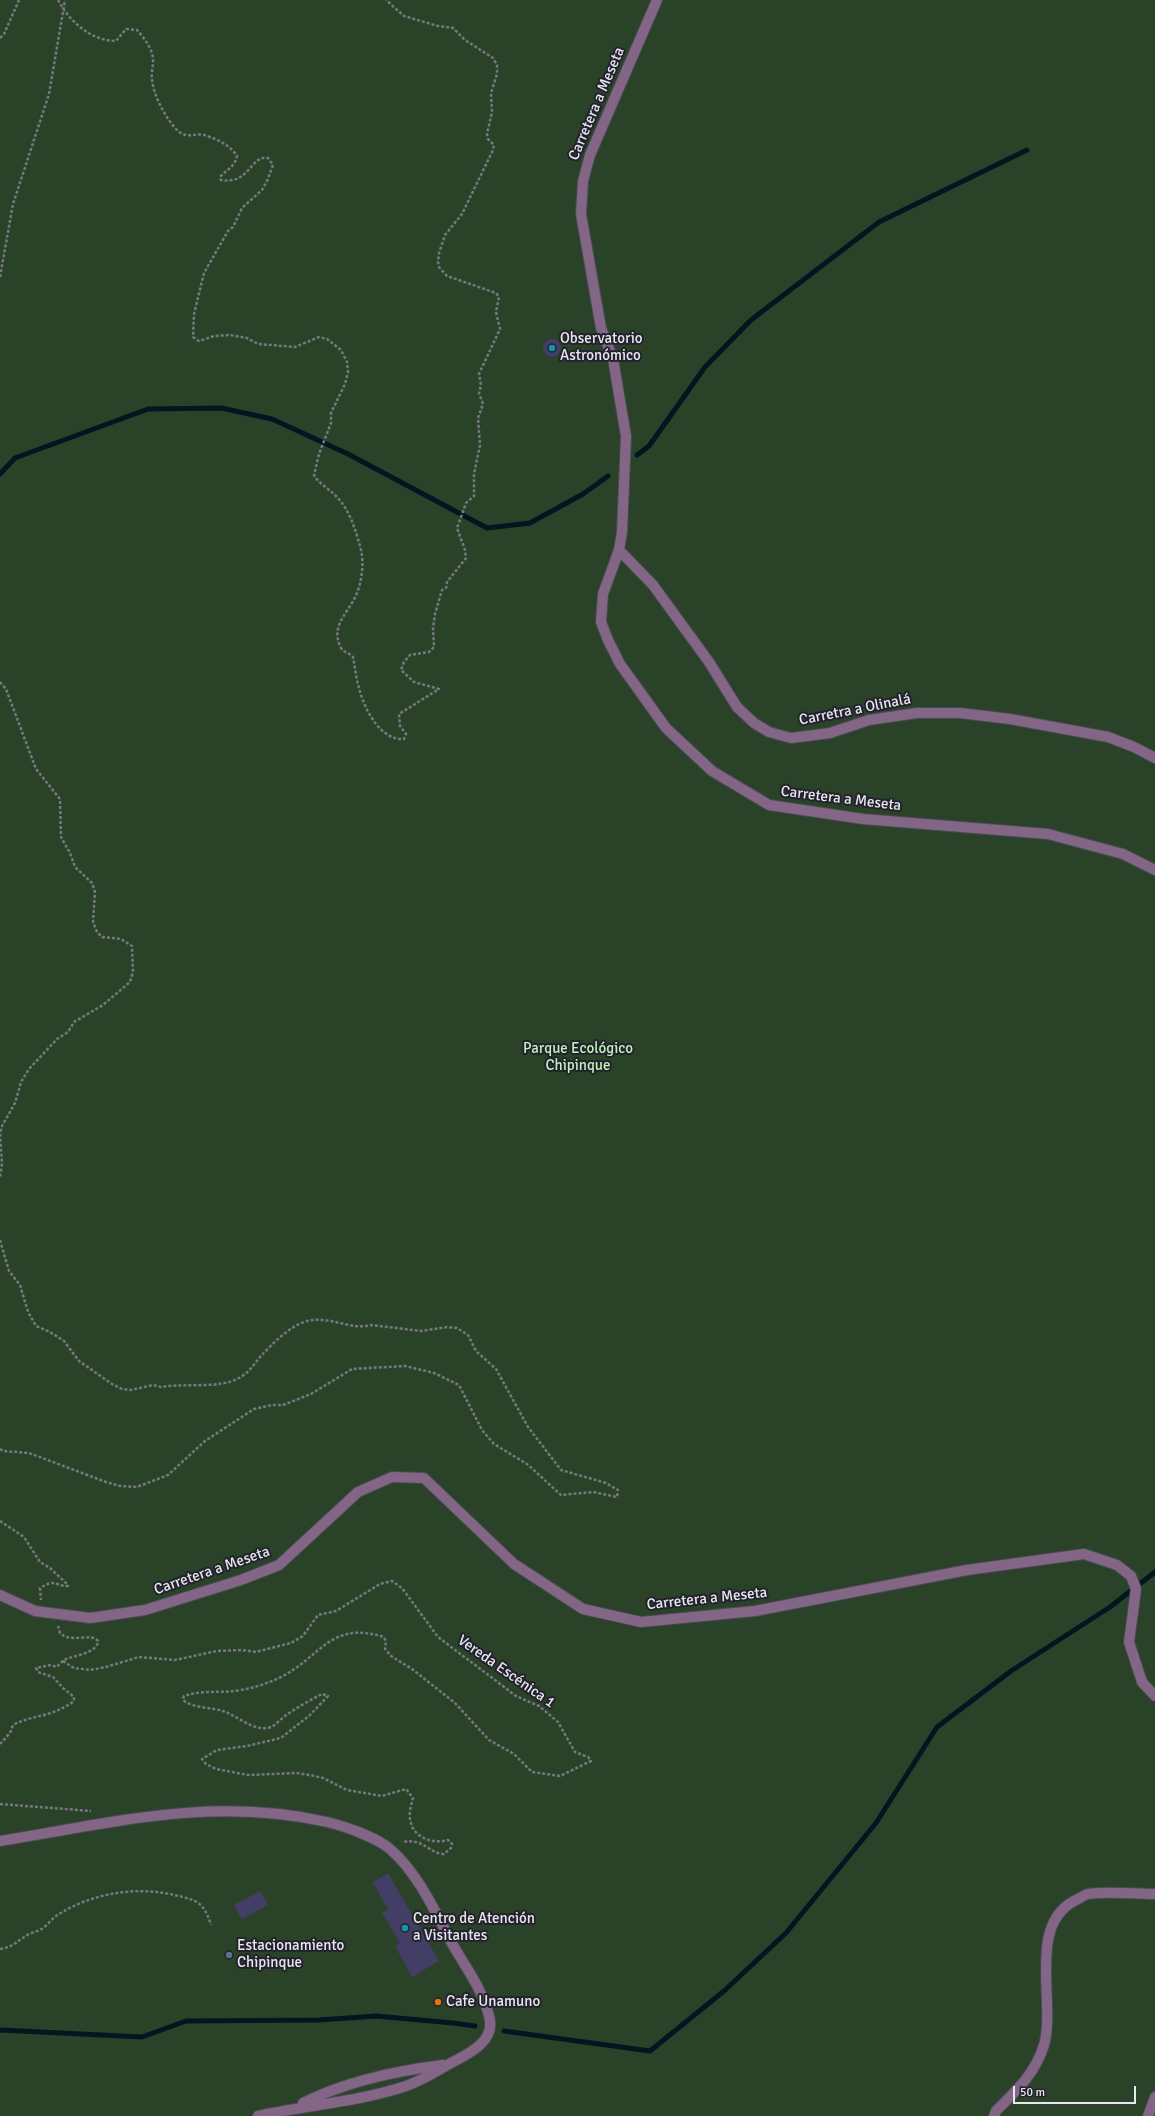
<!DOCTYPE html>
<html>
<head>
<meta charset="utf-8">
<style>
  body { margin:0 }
  #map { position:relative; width:1155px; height:2116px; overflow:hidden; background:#2c2c37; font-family:Signika,sans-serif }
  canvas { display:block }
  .scale { position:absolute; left:1013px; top:2086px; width:123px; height:18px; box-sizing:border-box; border:2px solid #e7e7ef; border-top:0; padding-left:5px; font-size:12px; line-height:14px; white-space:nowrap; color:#e7e7ef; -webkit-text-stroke:3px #23222d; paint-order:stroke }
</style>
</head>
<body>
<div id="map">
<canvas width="1155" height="2116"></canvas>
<div class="scale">50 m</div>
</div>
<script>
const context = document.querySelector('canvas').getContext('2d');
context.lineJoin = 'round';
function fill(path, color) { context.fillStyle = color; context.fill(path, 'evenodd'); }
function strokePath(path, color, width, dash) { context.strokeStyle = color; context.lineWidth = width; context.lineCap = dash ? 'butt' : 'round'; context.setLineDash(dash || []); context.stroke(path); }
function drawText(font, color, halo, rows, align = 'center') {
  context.font = font + ' Signika,sans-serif'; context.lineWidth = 4; context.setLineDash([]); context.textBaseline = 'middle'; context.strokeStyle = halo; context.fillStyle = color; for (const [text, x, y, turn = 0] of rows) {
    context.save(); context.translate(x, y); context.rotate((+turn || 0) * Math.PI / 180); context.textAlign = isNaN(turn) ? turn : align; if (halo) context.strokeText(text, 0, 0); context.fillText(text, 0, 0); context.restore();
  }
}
fill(new Path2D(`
  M0,0H1155V2116H0Z`), '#2a4328');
strokePath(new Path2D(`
  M637,455L649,446L705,367L751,320L879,222L1027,150
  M0,474L15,458L148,409L221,408L272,419L348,454L487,528L530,523L583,494L608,476
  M0,2030L142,2037L186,2021L319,2020L376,2016L453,2023L475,2026
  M504,2031L650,2051L724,1991L786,1933L876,1823L937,1727L1011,1671L1110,1607L1155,1572`), '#001722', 5);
fill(new Path2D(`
  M543 348a9 9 0 1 1 18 0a9 9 0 1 1-18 0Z
  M388,1873L439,1961L412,1977L395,1946L400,1943L382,1913L388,1910L373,1882Z
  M260,1891L268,1905L242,1919L234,1905Z`), '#423e65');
const minor = new Path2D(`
  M657,0L590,155L583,181L581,214L601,328L613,359L626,436L622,532L619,550L603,594L601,622L608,640L620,664L666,728L712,771L769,805L863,819L1048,834L1123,854L1155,870
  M619,550L653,585L709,662L737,707L754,723L769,732L791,738L830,733L869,720L917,713H960L1010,719L1108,737L1134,747L1155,758
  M0,1595L35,1611L90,1618L145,1610L241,1580L279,1565L358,1492L392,1477L424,1478L514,1564L583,1609L641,1622L755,1611L967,1570L1084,1554L1117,1565L1131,1576L1136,1589L1129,1642L1142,1682L1155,1696
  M0,1841C112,1823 213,1796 327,1822C344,1826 376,1837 390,1849C419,1874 436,1914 454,1947C467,1969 483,1991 489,2016C492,2026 489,2036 481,2044C472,2053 460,2058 449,2064C435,2072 421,2081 406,2086C358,2102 307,2105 258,2116
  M303,2103C347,2081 394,2071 443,2065
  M994,2116L996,2111C1016,2091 1035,2074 1044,2045C1056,2003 1027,1926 1074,1901C1079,1899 1084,1895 1088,1894C1110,1891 1133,1894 1155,1894
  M1148,2116L1155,2097`);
strokePath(minor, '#4a4a54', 12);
strokePath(new Path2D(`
  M58,0C69,21 91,41 116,41L126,29L137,30C144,38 154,50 153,62C153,68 151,74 152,80C154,97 166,119 178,131C187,139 195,133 204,135C217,139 230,145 237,156C234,168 227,169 220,177L221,180C250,185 250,155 268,158L273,165L267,181L262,190L242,208L233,227L228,231L204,273L194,314L193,337L199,341L214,336L230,335L247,338L258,344L295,347L319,337L327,339L341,350L347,362L348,372L345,384L331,413V423L319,454L314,475C319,484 328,488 336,496C350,510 356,531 361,550C364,564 362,580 357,593C350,612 329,625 341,648C344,653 350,653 353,657C355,667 356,678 359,688C364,708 380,741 404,739L406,734L400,726L399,714L439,689L414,682L401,670L404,662L410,655L429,652L434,647L433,628L435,614L442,590L446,588L447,582L466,558L465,550L457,528L466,503L474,496V474L480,445L478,418L483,404L479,393L481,385L479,374L500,329L496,312L499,297L496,293L447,276L439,267L438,262L439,253L445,235L462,214L493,150L494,145L488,139L487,134L492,112L491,93L497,74V65L493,58L465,40L453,28L438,26L404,16L386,0
  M0,38L4,34L19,0
  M0,277L13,204L49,94L65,0
  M0,682L6,689L36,769L60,799L61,837L70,853L75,867L92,883L95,892L93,922L97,932L102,937L121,939L132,946L133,972L130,982L103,1005L74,1022L68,1032L57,1039L29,1069L21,1082L15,1103L2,1126L0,1134L2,1163L0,1178
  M0,1240L9,1271L20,1285L28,1312L36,1326L50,1332L64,1341L79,1361L112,1384L122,1389L131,1390L153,1385L161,1387C184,1383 220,1389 239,1378C249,1373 254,1364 261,1356C271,1345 289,1327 304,1322C328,1314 350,1331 371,1325L421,1331L447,1327L457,1328L468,1335L476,1351L496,1369L528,1427L561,1470L606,1483L618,1490L617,1497L593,1492L561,1495L527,1464L494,1444L482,1430L459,1385L434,1373L405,1366L352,1369L311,1394L283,1405H272L254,1409L205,1441L168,1475L137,1487L120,1486L106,1482L29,1453L3,1451L0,1449
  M0,1521L24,1537L40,1562L50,1568L66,1583L68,1586C53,1586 57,1578 40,1588L41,1600
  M63,1661L74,1668L90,1670L106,1667L139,1657L175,1660L217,1651L242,1650L256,1652L291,1643L303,1636L318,1615L336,1611L380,1584L392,1581L402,1588L438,1637L516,1696L539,1706L558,1722L575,1752L588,1757L591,1761L560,1776L532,1772L514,1754L489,1740L455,1703L412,1669L391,1656L385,1649L386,1642L384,1637C329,1620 321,1658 279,1678C268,1683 254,1688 241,1690C220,1694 206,1689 184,1696L183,1699C186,1707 214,1708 223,1711C236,1715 253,1731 268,1728C276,1726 279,1720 285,1716C296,1708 310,1700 322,1694L328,1696L310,1715L281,1738L247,1746L217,1750L202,1759L206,1764L216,1769L248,1775L297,1773L310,1775L323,1778L347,1790L382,1796L406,1789L413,1798C411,1806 408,1815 411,1823C415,1839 435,1844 448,1840L452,1844L451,1848L444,1854C429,1854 425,1838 402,1842
  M0,1744L10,1733L13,1725C34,1714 51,1718 74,1701V1697L63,1688L53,1677L38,1672L36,1668L50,1665L57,1667C59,1664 62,1662 64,1660C72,1656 98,1653 98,1641C91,1632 71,1644 60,1633L58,1626
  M0,1804L91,1811
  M0,1949C14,1947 18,1940 29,1934C34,1932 39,1931 43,1928C49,1924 53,1917 59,1914C93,1893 137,1886 174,1895C197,1900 204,1902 211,1925`), '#777781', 2.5, [3, 2]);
strokePath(minor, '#836685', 10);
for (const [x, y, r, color] of [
  [552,348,4,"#0f9aa8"],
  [405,1928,4,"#0f9aa8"],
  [229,1955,4,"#5c6f8a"],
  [438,2002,4,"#e8710a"]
]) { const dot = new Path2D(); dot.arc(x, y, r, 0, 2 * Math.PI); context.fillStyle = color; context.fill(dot); strokePath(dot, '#23222d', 1.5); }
drawText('15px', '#e7e7ef', '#23222d', [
  ["Carretera a Meseta",597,104,-67],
  ["Carretra a Olinalá",855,710,-11],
  ["Carretera a Meseta",841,799,7],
  ["Carretera a Meseta",212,1571,-19],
  ["Carretera a Meseta",707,1599,-6],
  ["Vereda Escénica 1",506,1672,35]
]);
drawText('15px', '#e7e7ef', '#23222d', [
  ["Observatorio",560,339],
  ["Astronómico",560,356],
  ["Centro de Atención",413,1919],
  ["a Visitantes",413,1936],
  ["Estacionamiento",237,1946],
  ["Chipinque",237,1963],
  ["Cafe Unamuno",446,2002]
], 'left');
drawText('15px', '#bef5bb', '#23222d', [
  ["Parque Ecológico",578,1049],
  ["Chipinque",578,1066]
]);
</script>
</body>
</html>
